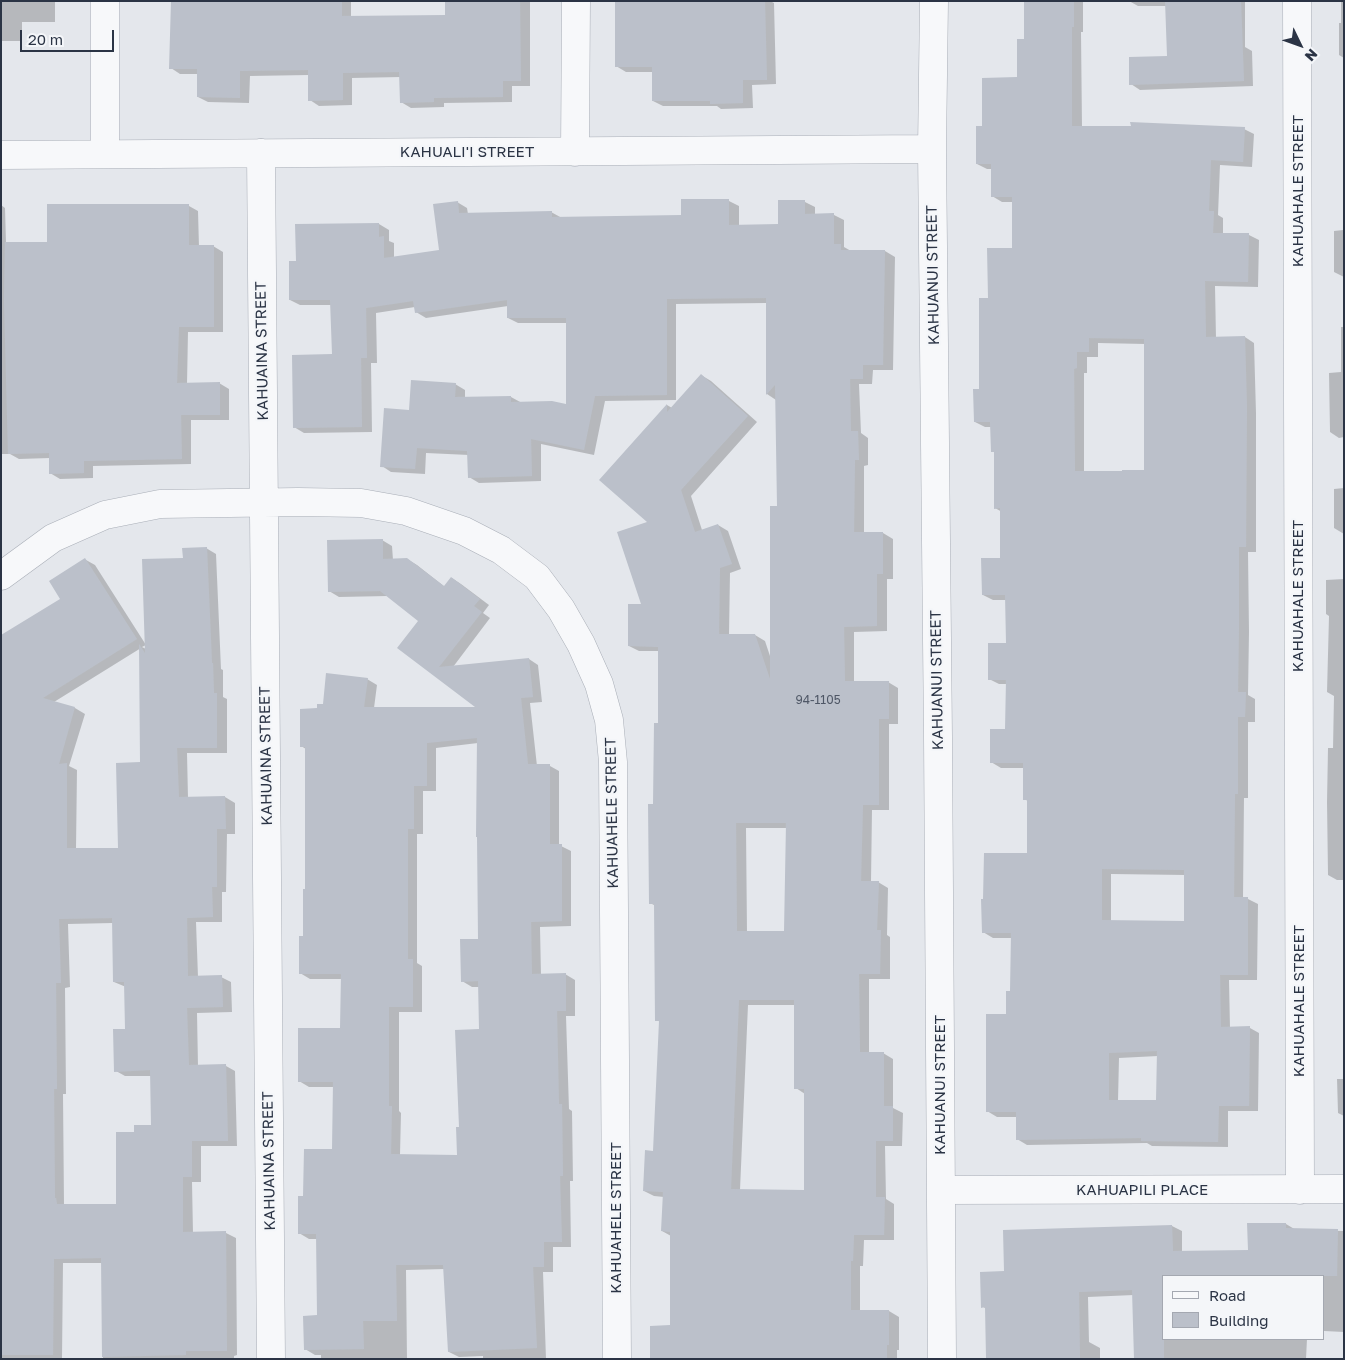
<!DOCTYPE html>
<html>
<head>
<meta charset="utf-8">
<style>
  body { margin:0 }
  #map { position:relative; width:1345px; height:1360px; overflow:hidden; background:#e4e7ec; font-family:"Golos Text",sans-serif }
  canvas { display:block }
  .frame { position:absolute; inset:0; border:2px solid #2b3445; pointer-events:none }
  .legend { position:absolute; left:1162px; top:1275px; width:162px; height:65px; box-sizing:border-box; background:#f4f6f9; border:1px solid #a4a8b1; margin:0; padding:6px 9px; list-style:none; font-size:15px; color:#2b3445 }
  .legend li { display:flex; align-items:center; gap:10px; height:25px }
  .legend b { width:25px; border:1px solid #a4a8b1 }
  .north { position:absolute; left:1275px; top:20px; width:50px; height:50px; -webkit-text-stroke:4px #f4f6f9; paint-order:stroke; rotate:132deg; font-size:14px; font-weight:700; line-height:20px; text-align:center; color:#2b3445 }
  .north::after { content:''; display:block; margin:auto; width:18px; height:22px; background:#2b3445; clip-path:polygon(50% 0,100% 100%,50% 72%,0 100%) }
  .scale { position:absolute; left:20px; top:30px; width:94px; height:22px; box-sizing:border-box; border:2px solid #2b3445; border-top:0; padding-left:6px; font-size:15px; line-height:18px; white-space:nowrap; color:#2b3445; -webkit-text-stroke:4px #f4f6f9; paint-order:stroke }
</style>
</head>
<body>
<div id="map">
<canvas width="1345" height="1360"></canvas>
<div class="frame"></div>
<ul class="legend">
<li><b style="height:6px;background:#f7f8fa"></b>Road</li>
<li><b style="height:14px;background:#bbc0ca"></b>Building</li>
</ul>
<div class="north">N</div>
<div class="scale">20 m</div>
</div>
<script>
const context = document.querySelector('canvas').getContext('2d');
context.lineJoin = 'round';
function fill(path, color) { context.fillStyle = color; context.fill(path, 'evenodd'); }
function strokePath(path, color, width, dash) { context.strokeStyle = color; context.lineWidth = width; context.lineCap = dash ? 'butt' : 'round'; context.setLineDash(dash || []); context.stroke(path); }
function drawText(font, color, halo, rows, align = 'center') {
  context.font = font + ' "Golos Text",sans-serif'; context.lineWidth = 4.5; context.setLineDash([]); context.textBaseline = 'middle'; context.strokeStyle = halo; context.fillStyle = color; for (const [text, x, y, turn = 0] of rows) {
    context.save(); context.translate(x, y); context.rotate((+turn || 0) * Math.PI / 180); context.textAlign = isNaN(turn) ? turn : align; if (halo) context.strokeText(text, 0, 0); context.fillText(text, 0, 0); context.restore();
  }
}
fill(new Path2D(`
  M1,1H55V22H22V41H1Z
  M248,1H351V17L447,16V1H530V86H512V102L444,103V107L411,108L401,102V77L352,78V105L319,106L310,100L309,75L250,76L249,103L208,102L198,97L199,74H180L171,68Z
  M616,1H770L774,3L776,84L752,85L753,108L721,109L717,106H663L653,101V72H626L616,66Z
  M1025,1H1083V32H1081L1082,127L1244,129L1254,134L1252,167L1220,165L1218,215L1223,218V234L1249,235L1259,240L1258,287L1215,286L1216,338L1245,337L1254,343L1256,413V552H1248L1249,632L1248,695L1255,699V722H1248V798H1244L1243,899H1248L1258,904L1257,980H1229L1230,1028H1250L1259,1033L1258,1111H1228V1147L1152,1146L1147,1143L1027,1145L1017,1139V1117H997L987,1111L1012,992V938H993L983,932L1028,854V801L1024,799V768H1001L991,762L1006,730L1007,684H999L989,679L1008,645L1006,600H993L983,595L1001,559L1002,512L995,508L996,453L992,451V427H985L975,422L981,390L989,299L1013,250V202H1002L992,196V169H987L977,164L983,127L1019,78L1026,40ZM1098,343L1145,344V471L1084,472V373H1087V357H1098ZM1111,874L1185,875V922H1111ZM1158,1056L1157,1102L1118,1101L1119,1058Z
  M1129,1H1245V47L1252,51L1253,86L1140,90L1131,84L1168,57L1167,6H1138Z
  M1341,1H1344V58L1339,55V23H1341Z
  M1343,109H1344V277L1334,272V231L1343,230Z
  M729,201L739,206V226H779L780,202H805L815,207V215H834L844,220V247L851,251H885L895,257L893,370H873L872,384H859L861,433L868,438V465L864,466V533H883L893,539V579H887V631L854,632V683L888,682L898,688V724H889V810H872L871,882H878L888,888L887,935L890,937V979H869V1053H883L893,1059V1108L903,1113L902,1146H885L886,1199L894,1204V1240H864L863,1266H860V1311H889L899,1317V1350H897V1359H651L672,1327L671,1236L662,1231L664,1197L654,1196L644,1191L654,1152L660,1022L657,1020L656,906L650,903L654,805L659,724V651H639L629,646L643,606L649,522L667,405L672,408L701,375L711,381L757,422L691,496L702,530L718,525L728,531L741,569L730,573L729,635H755L765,641L771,659L779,507L776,400L767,394V303L676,304V400L605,401L594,455L541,444V481L479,483L469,477V455L426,453L425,474L391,472L382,466L410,411L455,384L465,390V398L511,397L522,403L567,406L568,323H518L508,318V306L426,318L416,312L415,307L376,313L377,363H371L372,432L304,433L294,427L333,355L332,305H300L290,300L297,262L379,224L389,230V241L394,243V258L440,251L457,202L467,208L468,214L551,212L562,218L682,216ZM746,828H787L786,932H747ZM748,1005H796V1088L805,1094V1191L740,1190Z
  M1,205L5,208L6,243H48L189,206L198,211L199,247L213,246L223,252V332H188L187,384L219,383L229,389V420H191V464L93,466V478L60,479L50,473V458L19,459L10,454H1Z
  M1341,327H1344V437L1339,438L1330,432L1329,373L1341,372Z
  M1344,488V534L1334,528V489Z
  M382,540L392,546L393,560L407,559L417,565L445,587L452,578L461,584L489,605L483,613L490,618L453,667L529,659L538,665L542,702L530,703L537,766H550L559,771V845L571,851V926L540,927L541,975L565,974L575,980V1016H566L569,1109L572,1111L573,1181H570L571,1247H553V1272H543L546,1359H483V1356L459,1357L449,1352L445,1269L406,1270L407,1359H321V1355H315L305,1349L319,1317L317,1239H309L299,1233L305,1197L333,1150L334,1087H309L299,1081L341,1030L342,979H310L300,973L304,937L306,890V749L301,746L318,710L367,679L377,685L374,708L479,709L399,648L420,620L388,596L339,597L329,591ZM478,743L480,940L462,981L472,987H480V1030L460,1129L458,1156L400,1155L401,1113L399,1111V1012H422V966L417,963V834H423V791H436V748Z
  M206,548L216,554L221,669L223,670V697L227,699V753H187L188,798L225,797L235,803V834H227L226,892H222V922H196L198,977H221L231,982L232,1012L197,1013L198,1066H226L235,1071L237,1146H201V1182H192L193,1233H226L236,1238L237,1355L234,1356V1359H103L102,1263H63L62,1359H1V871L61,600L86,560L95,565L146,645L142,647L146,649L184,559ZM141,648V764L119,849H76L77,770L69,766L85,714L75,708L54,702ZM113,923L114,982L126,987V1030L116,1071L125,1076H152L153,1126L135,1134L117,1205H66L64,1204L63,1094H66L65,988L70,987L68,924Z
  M1344,579V880H1337L1328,875L1327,802L1328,748H1333L1334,696L1327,692L1329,616L1326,614V580Z
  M1337,1079H1344V1116L1338,1113Z
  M1286,1224L1296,1230L1344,1231V1332L1324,1331V1276H1164V1339H1307L1306,1359H1136L1134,1295L1088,1297L1089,1342L1100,1348V1359H990L988,1357L987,1309L983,1307L1005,1272L1004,1232L1172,1226L1182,1231V1252L1249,1251Z`), '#0003');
fill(new Path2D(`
  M171,1H342V16L445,15V1H520L521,81H503V97L434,98V102L400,103L399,72L343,73V100L308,101V70L240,71V98L197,97V69H169Z
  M615,1H765L767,80H743V103L710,104V101H652V67H615Z
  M1024,1H1074V27H1072V126H1131L1130,122L1245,127L1243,162L1211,160L1209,211H1214L1213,233H1249L1248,282L1205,281L1206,337L1245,336L1247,407L1246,547H1239V626L1238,692H1246L1245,717H1238V794H1235L1234,897H1248V975H1220L1221,1027L1250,1026L1249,1106H1219L1218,1142L1141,1141V1138L1016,1140V1112H986V1014H1006V991H1010L1011,933H982L981,899H983L984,853H1027V800H1023V763H990V729H1005L1006,680H988V643H1006L1005,595H982L981,558H1000V508L994,509V452H991L990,422H974L973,389H979V298H988L987,248H1012V197H991V164H976V126H982V78L1017,77V39H1024ZM1089,338L1144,339V470H1122V471H1075L1074,369L1077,368V352H1089ZM1102,869L1184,870V921L1102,920ZM1157,1051L1156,1100H1109V1053Z
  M1165,1H1241L1244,81L1129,85V57L1167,56Z
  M681,199H729V225L778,224V200H805V214L834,213V244H841V250H885L883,365H863V379H850L851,431H858L859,460H855L854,532H883V574H877V626L844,627L845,681H889V719H879V805H863L861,881H879L877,930H881L880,974H859L860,1052H884V1106H893V1141H876V1197H885L884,1235H854L853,1261H851V1310H889V1345H887V1359H650V1326L670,1325V1232L661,1231L663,1192L643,1191L645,1150L653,1151L659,1021H655L654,904H649L648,804H653L654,723H658V647L628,646V604H641L617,532L647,522L599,480L667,404V412L701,374L748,416L681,490L695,532L718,524L732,564L720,568L719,634H755L770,679V506H777L775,385L766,395V298L667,299V395L595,396L584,450L531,439L532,476L468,478L467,451L417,448L415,469L380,467L384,408L409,410L411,380L456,383L455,397L511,396V402L552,401L566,404V318H507V300L415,313L413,301L366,308L367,358H361L362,427L293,428L292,355L332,354L330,300H289V261H296L295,224L379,223V237L384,236V258L439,250L433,204L458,201L459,213L552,211V217L681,215ZM736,823H786L784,931H737ZM739,1000H794V1089H804V1190L731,1189Z
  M47,204H189V245H214V327H179L177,383L220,382V415H181L182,459L84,461V473L49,474V453L8,454L4,300L5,242H47Z
  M383,539V559L407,558L444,586L451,577L480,599L474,606L482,612L439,667L529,658L533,697L521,698L528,764H550V844H562V921L531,922L532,974L566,973V1011H557L559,1104H562L563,1176H560L562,1242H544V1267H533L537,1348L448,1352L443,1265H396L397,1321H363L364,1349L304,1350L303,1316L317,1315L316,1234H298V1196H303L304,1149H332L333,1082H298V1028H340L341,974H299V936H303V889H305V747H300V709L317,708V704H323L326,673L368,678L364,707H475L397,648L418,621L380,591L328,592L327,540ZM477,738L476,837H477L478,939H460L461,982L478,981L479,1029L455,1030L459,1127H456L457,1155L391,1154L392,1106H389V1007H413V959H408V829H414V786H427V743Z
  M207,547L212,663H213L214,693H217V748H177L179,797L225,796L226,829H217V887H212L213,917L187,918L188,976L222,975L223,1007L187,1008L189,1065L226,1064L228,1141H192V1177H183V1232L226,1231L227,1351H186V1355L102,1357L101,1258L54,1259L53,1355H1V635L60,599L49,581L85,558L137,639L43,698L75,707L59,764L67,763V848H118L116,763L140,762L139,644L145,653L142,559L183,558L182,548ZM112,918L113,982H124L125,1029H113L114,1072L150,1070L151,1125H134V1132H116V1204H57L56,1198H55L54,1089H57L56,983H61L59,919Z
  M1247,1223H1286V1228L1338,1229L1337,1276H1164V1358L1134,1359L1132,1290L1079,1292L1080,1359L986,1358L985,1307L981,1308L980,1272L1004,1271L1003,1230L1172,1225L1173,1251L1248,1250Z`), '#bbc0ca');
const minor = new Path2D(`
  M934,1L932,149L938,737L942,1359
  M1297,1L1300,1190
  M575,152L576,1
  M261,153L271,1359
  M105,154V1
  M1,155L932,149
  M1,576L53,538L105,515L160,504L298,502L361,503L406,511L464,531L501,550L537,577L561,609L581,644L599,684L609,720L613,762L617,1359
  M941,1190L1344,1189`);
strokePath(minor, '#a9aeb7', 29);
strokePath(minor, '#f7f8fa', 28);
drawText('12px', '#4f5766', null, [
  ["94-1105",818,700]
]);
drawText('15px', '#2b3445', '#f4f6f9', [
  ["KAHUALI'I STREET",467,152],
  ["KAHUAHALE STREET",1298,191,-90],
  ["KAHUANUI STREET",933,275,-91],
  ["KAHUAINA STREET",262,351,-91],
  ["KAHUAHALE STREET",1298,596,-90],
  ["KAHUANUI STREET",937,680,-91],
  ["KAHUAINA STREET",266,756,-91],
  ["KAHUAHELE STREET",612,813,-91],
  ["KAHUAHALE STREET",1299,1001,-90],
  ["KAHUANUI STREET",940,1085,-90],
  ["KAHUAINA STREET",269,1161,-91],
  ["KAHUAPILI PLACE",1142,1190],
  ["KAHUAHELE STREET",616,1218,-90]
]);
</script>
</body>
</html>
